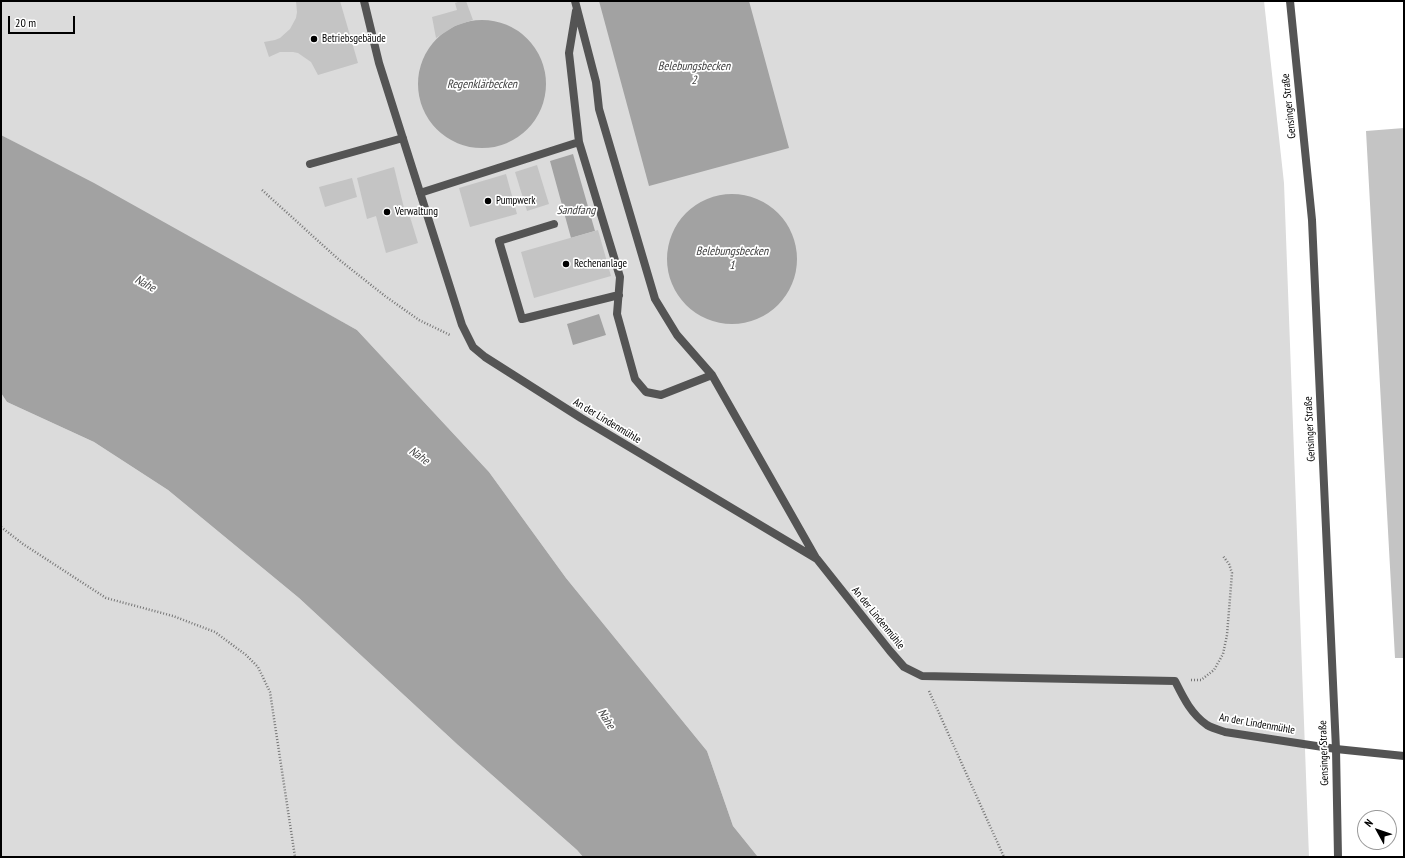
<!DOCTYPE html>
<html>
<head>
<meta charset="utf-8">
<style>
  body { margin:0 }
  #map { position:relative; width:1405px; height:858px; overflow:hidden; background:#fff; font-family:"PT Sans Narrow",sans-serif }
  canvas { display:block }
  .frame { position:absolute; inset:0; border:2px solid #000; pointer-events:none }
  .north { position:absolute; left:1357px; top:810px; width:40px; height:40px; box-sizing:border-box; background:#fff; border:1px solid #999; border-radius:50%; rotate:310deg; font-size:11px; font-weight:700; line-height:16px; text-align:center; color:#000 }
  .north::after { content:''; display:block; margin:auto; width:14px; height:18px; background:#000; clip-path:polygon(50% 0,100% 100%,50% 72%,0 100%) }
  .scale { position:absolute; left:8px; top:16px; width:67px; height:18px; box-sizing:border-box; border:2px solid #000; border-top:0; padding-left:5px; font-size:12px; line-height:14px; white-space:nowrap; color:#000; -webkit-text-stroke:3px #fff; paint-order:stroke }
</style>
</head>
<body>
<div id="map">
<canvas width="1405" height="858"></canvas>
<div class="frame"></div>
<div class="north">N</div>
<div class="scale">20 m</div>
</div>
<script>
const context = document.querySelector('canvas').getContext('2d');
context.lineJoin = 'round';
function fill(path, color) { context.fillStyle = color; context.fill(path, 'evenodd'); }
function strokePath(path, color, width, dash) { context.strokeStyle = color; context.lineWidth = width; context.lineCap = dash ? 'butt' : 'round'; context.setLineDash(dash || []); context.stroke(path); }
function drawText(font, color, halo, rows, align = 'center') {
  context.font = font + ' "PT Sans Narrow",sans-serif'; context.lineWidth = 3.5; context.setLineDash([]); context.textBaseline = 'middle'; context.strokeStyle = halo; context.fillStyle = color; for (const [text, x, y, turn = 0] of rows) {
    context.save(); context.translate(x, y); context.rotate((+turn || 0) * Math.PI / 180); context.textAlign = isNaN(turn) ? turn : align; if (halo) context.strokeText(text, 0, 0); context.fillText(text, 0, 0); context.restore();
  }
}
fill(new Path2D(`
  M1,1H1264L1284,183L1309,857H758L733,826L707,751L566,578L489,472L357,330L1,135Z
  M1,393L7,402L94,442L168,490L299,598L458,745L577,850L583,857H1Z`), '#dbdbdb');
fill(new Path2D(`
  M599,1H749L789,148L649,186Z
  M418 84a64 64 0 1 1 128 0a64 64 0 1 1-128 0Z
  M1,135L94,183L357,330L489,472L566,578L707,751L733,826L758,857H583L577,850L458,745L299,598L168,490L94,442L7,402L1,393Z
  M573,154L595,231L571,238L550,161Z
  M667 259a65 65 0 1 1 130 0a65 65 0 1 1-130 0Z
  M599,314L606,335L573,345L567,324Z`), '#a2a2a2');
fill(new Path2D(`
  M296,1H340L358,63L318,75L311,62L298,53L293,52H280L269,57L264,42L275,40L280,38L290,29L296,18L297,12Z
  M461,1H466L473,20L455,26L436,38L432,17L457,10L455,3Z
  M1404,128V658H1395L1366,131Z
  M537,165L549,204L527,211L515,172Z
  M394,167L404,208L407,207L418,243L386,253L376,216L367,219L357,178Z
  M506,174L517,214L470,227L459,188Z
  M352,178L357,197L325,207L319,187Z
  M598,230L611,276L534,298L521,252Z`), '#c4c4c4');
strokePath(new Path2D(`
  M262,190L337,258L385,296L419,320L450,335
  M1,527L23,544L106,598L173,616L215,632L246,655L258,667L270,692L295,857
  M1191,680H1201L1214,670L1223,654L1227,635L1232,573L1229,564L1223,556
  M929,691L1004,857`), '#767676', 2.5, [1, 2]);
strokePath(new Path2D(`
  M364,1L379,63L462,325L473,347L485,357L581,418L817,559L890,651L904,667L922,676L1175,681C1183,697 1191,714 1207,725C1212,728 1219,730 1225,732L1336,749
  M575,1L596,82L599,109L655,299L677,335L712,375L816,558
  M579,142L620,277L617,314L635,379L646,392L661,395L712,375
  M310,164L403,138
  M420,193L579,142L569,53L576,11
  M554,224L499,241L522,319L619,295`), '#545454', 8);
strokePath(new Path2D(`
  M1336,749L1404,756`), '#545454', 8);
strokePath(new Path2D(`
  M1290,1L1312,220L1336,749L1338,857`), '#545454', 8);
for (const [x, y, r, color] of [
  [314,39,4,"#000"],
  [488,201,4,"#000"],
  [387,212,4,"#000"],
  [566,264,4,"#000"]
]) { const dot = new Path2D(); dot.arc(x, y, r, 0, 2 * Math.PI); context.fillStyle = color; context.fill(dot); strokePath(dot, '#fff', 1.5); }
drawText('11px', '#000', '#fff', [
  ["Betriebsgebäude",322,39],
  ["Pumpwerk",496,201],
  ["Verwaltung",395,212],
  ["Rechenanlage",574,264]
], 'left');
drawText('11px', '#000', '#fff', [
  ["Gensinger Straße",1289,106,-96],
  ["An der Lindenmühle",607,421,31],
  ["Gensinger Straße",1310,429,-93],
  ["An der Lindenmühle",878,618,51],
  ["An der Lindenmühle",1257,724,10],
  ["Gensinger Straße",1324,753,-92]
]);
drawText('italic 12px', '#434343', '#fff', [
  ["Belebungsbecken",694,67],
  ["2",694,81],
  ["Regenklärbecken",482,85],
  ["Sandfang",576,211],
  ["Belebungsbecken",732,252],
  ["1",732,266],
  ["Nahe",145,284,28],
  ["Nahe",419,456,35],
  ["Nahe",606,719,58]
]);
</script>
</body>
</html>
